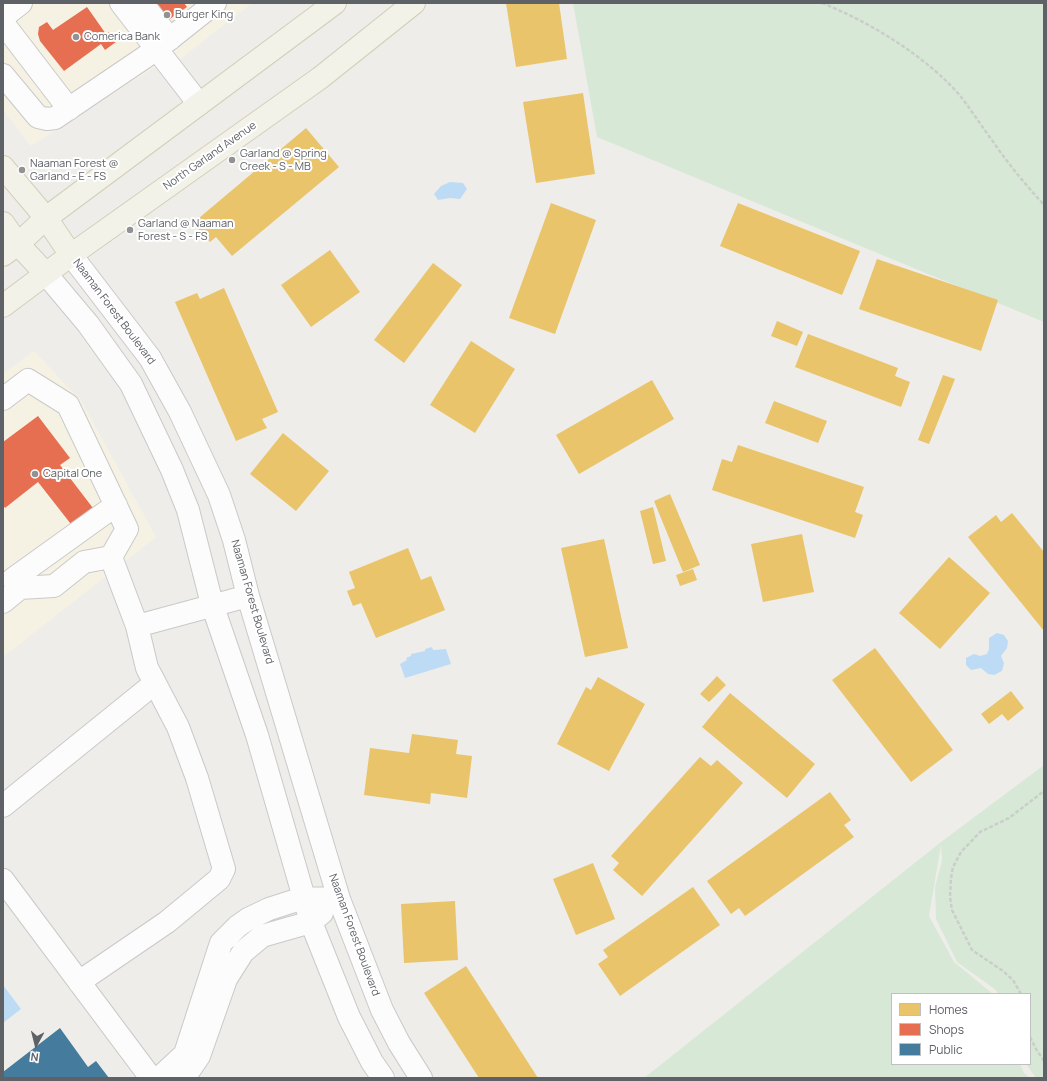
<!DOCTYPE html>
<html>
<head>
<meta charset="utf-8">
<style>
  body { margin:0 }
  #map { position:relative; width:1047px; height:1081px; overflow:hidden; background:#eeede9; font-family:Manrope,sans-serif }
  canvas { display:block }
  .frame { position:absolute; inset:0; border:4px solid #5e6166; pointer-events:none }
  .legend { position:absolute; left:891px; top:993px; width:140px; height:72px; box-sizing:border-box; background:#fff; border:1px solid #bfc0c2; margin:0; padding:5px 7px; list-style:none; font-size:12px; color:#5e6166 }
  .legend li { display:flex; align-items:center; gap:8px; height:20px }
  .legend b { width:20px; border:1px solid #bfc0c2 }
  .north { position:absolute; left:16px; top:1025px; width:40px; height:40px; -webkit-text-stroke:3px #fff; paint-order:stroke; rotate:187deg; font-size:11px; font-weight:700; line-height:16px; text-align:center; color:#5e6166 }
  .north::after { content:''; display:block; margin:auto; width:14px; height:18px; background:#5e6166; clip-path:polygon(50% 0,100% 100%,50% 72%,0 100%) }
</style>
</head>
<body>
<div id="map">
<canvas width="1047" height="1081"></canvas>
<div class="frame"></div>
<ul class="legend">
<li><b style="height:11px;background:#e9c46a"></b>Homes</li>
<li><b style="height:11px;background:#e76f51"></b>Shops</li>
<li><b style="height:11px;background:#457b9d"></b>Public</li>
</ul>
<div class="north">N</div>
</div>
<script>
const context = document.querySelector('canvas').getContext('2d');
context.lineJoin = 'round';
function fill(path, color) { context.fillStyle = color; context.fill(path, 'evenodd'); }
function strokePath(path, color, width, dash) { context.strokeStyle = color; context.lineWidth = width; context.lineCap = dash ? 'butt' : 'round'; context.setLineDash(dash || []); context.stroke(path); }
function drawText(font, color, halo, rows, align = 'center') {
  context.font = font + ' Manrope,sans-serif'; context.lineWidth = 4; context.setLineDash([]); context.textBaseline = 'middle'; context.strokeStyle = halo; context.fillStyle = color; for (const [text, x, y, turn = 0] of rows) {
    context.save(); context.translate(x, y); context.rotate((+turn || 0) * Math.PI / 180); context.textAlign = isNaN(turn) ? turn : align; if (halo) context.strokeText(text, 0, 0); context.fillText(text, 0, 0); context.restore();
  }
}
fill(new Path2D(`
  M3,3H113L158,65L31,146L3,110Z
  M134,3H252L178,61Z
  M34,351L82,402L156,537L3,657V374Z`), '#f6f2e3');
fill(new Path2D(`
  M573,3H1044V322L597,137Z
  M1044,765V1078H1036L1026,1064H1030V994H998L996,990L957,962L936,919L935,887L942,861L941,845L929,916L954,962L993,994H892V1064H1020L1024,1073L1030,1078H644L941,842Z`), '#d7e9d6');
fill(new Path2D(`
  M450,182L463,183L467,189L460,199L450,198L438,200L434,194L441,186Z
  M997,633L1004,635L1008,641L1007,648L1001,656L1004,663L1002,671L994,675L988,674L981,668L971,670L966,665V658L974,654L980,656L987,654L989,649V638Z
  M432,647L433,650L446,649L451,664L405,678L400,664L407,660L406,658L411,656V654L425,651V649Z
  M3,985L21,1009L3,1023Z`), '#bedbf6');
fill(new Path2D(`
  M506,3H559L567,59L516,67Z
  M583,93L595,174L536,183L523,102Z
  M306,128L339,167L232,256L216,237L210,242L193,223Z
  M551,203L596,220L555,334L509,318Z
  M738,203L860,251L842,295L720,246Z
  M330,250L360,292L311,327L281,285Z
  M877,259L998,300L981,351L859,309Z
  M433,263L462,285L404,363L374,340Z
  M224,288L278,412L262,419L267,428L236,441L175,302L197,293L200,299Z
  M777,321L803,332L797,346L771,336Z
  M808,334L898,368L895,376L910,382L901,407L795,367Z
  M471,341L515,369L475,433L430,405Z
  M943,375L955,379L929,444L918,440Z
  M652,380L674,419L579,474L556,435Z
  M774,401L827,421L818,443L765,423Z
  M283,433L329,471L296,511L250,474Z
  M738,445L864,487L855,512L863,515L855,538L712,490L722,459L732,462Z
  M670,494L700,565L683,572L654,501Z
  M653,507L666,561L653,564L640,511Z
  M1012,513L1044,552V631L968,537L996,515L1001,522Z
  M802,534L814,592L763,602L751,544Z
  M604,539L628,648L585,657L561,548Z
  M408,548L421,580L431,576L445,610L376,638L361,603L353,606L347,591L355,588L349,572Z
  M949,557L990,593L940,649L899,613Z
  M693,569L697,580L680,586L676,575Z
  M875,648L953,750L911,782L832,680Z
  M717,676L726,685L709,702L700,694Z
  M598,677L645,704L609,771L557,744L586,687L591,690Z
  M1011,691L1024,708L1008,721L1002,714L989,724L981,714Z
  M730,693L815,764L787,798L702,727Z
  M412,734L458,740L456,754L472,756L467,798L431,793L430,804L364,795L370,748L409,753Z
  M700,757L711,766L717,760L743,783L642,896L613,870L619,863L611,856Z
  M830,792L851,820L844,825L854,837L745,916L739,908L731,914L707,881Z
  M593,863L615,919L576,935L553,879Z
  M693,887L720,925L620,996L598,964L608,957L603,950Z
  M455,901L458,960L404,963L401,904Z
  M466,966L538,1078H479L424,993Z`), '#e9c46a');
fill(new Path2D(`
  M149,3H184L187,7L164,23Z
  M87,7L106,34L109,32L116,42L105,50L101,44L64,71L40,41L38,34L39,27L47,22L53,30Z
  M38,416L70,458L60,465L96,512L74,528L38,482L5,508L3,505V442Z`), '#e76f51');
fill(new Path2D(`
  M60,1028L88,1067L96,1061L109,1078H3V1072Z`), '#457b9d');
const minor = new Path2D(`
  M121,3L199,104
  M142,3L170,39
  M3,17L21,3
  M3,23L69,109
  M3,75L38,117L47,119L55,118L157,49L215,3
  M71,255L150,358L180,412L219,495L234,540L248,596L339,899L382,1010L399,1043L421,1078
  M46,274L88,324L131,384L172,470L188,510L212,604L257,735L311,922L349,1017L372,1062L383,1078
  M3,399L28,380L68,405L127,529L111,557L84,562L54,586L20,588L3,602
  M111,557L137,626L248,596
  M13,579L116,505
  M137,626L147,668L155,683
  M3,806L155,683L178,727L197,778L224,869L219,879L167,922L79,982
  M3,880L151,1078
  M159,1078L185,1054L221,943L238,926L248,919L269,909L303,898L339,899
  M184,1078L199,1056L226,979L243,952L262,936L311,922L322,913`);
const major = new Path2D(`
  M3,167L46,218L71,255
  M3,223L18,244L46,274
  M3,255L18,244L46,218L335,3
  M3,306L71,255L320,78L414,3`);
strokePath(minor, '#cac9c9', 24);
strokePath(major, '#d4ceb8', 24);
strokePath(new Path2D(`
  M822,3C870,22 929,58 962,98C973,113 983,128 994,143C1009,165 1026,185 1044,205
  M1021,994L1013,980L1003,971L972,950L952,910L950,897L951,878L953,867L961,852L980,832L1009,818L1044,791
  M1030,1037L1036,1049L1044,1061`), '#cacecb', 2.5, [4, 2]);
strokePath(minor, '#fcfcfc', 22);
strokePath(major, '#f3f2e9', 22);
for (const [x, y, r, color] of [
  [167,15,4,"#909294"],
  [76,37,4,"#909294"],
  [232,160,4,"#909294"],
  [22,170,4,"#909294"],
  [130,230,4,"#909294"],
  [35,474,4,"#909294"]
]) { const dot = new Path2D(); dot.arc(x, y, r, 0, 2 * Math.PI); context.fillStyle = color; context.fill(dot); strokePath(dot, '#fff', 1.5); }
drawText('11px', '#5e6166', '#fff', [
  ["Burger King",175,15],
  ["Comerica Bank",84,37],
  ["Garland @ Spring",240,154],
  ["Creek - S - MB",240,167],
  ["Naaman Forest @",30,164],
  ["Garland - E - FS",30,177],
  ["Garland @ Naaman",138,224],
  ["Forest - S - FS",138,237],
  ["Capital One",43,474]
], 'left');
drawText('11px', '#5e6166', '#fff', [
  ["North Garland Avenue",210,156,-35],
  ["Naaman Forest Boulevard",114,312,53],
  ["Naaman Forest Boulevard",252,602,74],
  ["Naaman Forest Boulevard",354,935,70]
]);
</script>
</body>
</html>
